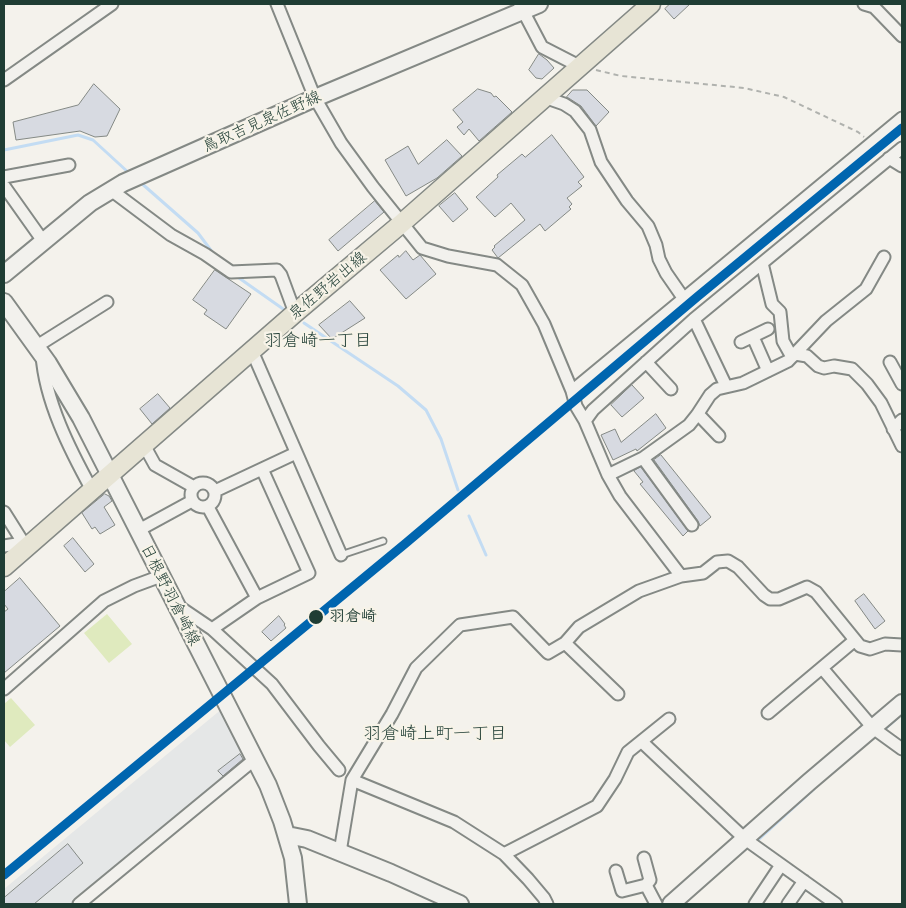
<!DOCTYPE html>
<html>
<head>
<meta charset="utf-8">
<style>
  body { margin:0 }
  #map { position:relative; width:906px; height:908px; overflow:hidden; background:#f4f2ec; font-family:"Patrick Hand",sans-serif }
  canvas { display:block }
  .frame { position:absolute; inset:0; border:5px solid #1f3d34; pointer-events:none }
</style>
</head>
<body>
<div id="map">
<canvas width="906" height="908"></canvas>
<div class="frame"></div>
</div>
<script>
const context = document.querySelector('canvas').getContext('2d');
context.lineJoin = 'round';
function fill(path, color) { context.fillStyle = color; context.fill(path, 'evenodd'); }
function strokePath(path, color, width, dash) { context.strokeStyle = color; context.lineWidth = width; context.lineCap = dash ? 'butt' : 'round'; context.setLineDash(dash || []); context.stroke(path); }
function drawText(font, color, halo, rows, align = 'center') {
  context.font = font + ' "Patrick Hand","Klee One",sans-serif'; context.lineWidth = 4.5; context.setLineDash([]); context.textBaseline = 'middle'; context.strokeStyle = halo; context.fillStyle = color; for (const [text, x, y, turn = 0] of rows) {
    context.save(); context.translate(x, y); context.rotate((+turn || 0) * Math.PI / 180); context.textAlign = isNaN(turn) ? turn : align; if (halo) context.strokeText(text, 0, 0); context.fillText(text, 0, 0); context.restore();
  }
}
fill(new Path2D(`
  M223,708L248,762L75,904H4V889Z`), '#e5e7e7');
fill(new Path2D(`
  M107,614L132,644L109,663L84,633Z
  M11,698L35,725L10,747L4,740V704Z`), '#dfeabe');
strokePath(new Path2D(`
  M4,150L78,135L93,140L129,173
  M140,182L198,233L213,253
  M239,278L286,311
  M304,323L398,386L426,410L441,439L458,490
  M469,516L486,555
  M885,729L902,714
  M757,841L814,789`), '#c3dcf3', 3);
const building = new Path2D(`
  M670,4H690L674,19L665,9Z
  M539,54L547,60L554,68L542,79L536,78L529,70Z
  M94,84L120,109L107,136L95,137L80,131L16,140L13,122L78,105Z
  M478,89L491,93L494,97L496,96L512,112L479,141L469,129L464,135L457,127L463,122L453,110Z
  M573,90H587L609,112L596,126L581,106L567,97Z
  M552,135L584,177L578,182L582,186L567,198L572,204L569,207L571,209L545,231L540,224L498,258L492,250L495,247L494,246L525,220L511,203L495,217L476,197L498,177L497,175L522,154L525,157Z
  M447,140L462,156L437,178L406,196L385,160L408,146L418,164Z
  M455,193L468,209L453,222L439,206Z
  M375,201L384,212L338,251L329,240Z
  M406,251L413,260L420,255L436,274L406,299L380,270L398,255L399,257Z
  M215,270L251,294L226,329L204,314L207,310L193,300Z
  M350,301L365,318L332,339L319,325Z
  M632,385L644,398L622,417L611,405Z
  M158,394L170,408L152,424L140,409Z
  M656,414L666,428L637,451L636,449L613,460L601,435L615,429L621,442Z
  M661,455L711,517L700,526L698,521L654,460Z
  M641,467L688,531L683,536L640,484L643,482L634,471Z
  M105,494L109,496L112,501L104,507L115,525L100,534L95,527L92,529L82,513Z
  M73,538L94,564L85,572L64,546Z
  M20,578L60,626L4,673V612L8,609L4,604V592Z
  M864,594L885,621L875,629L855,601Z
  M279,616L285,624L284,625L286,628L271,641L262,632Z
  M240,754L243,759L223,776L218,771Z
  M68,844L83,863L34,904H4V898Z`);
fill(building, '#d7dae1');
strokePath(building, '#848985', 1);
const lane = new Path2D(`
  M341,555L383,541`);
const street = new Path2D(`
  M277,4L315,98L341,143L373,187L422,248L448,256L497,265L522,285L544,324L572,391L576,406L585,421L608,475L620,496L681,576
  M864,4L874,7L902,36
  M520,5L542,47L579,66
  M4,80L112,4
  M544,97L564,104L575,111L590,130L601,162L627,201L648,226L656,245L659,259L666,273L684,299
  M889,158L902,166
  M4,177L69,165
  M4,186L43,241
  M111,190L171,235L205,254L231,272L277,270L281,275L295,313
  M762,263L772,304L780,312L783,341L792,357
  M694,319L726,386
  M753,337L768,371
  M741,342L768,329
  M37,346L107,302
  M252,351L341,555
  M795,354L807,356L818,366L824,368L834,366L852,369L867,384L881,403L902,446
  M42,355C45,401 70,450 92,490
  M646,362L671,389
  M890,362L902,384
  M572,391L902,118
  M698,414L719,436
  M585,421L593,410L694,319L902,148
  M893,429L902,420
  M144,445L155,465L194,487
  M643,458L692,525
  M608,475L643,458L689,425L697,415L710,395L717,389L743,383L788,361L826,321L866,289L884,257
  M191 495a12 12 0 1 1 24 0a12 12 0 1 1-24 0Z
  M215,491L296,453
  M208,507L257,598L309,573L262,469
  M4,512L26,547
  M137,531L192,501
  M4,546L23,543
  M178,606L212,629L272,684L319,746L339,770
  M212,629L257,598
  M565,643L618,694
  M822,668L873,728L902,749
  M4,689L104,601L134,586L161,576
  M768,713L855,640
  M642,742L745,839L836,904
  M352,780L454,822L504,854L528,879L544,898L547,904
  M340,852L352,780L392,714L416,668L460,625L513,617L548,653L565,643L579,627L639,591L681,576L703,573L717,562L728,561L738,567L764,595L770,599H779L807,587L816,592L860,646L870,649L885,644L902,645
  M504,854L597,806L615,779L628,752L669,719
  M644,858L650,880L646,885L656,904
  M616,871L622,891L646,885
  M79,904L255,759
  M755,904L781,865
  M788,904L804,881`);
const secondary = new Path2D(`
  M4,274L90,203L123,183L315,98L539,4
  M4,302L48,363L81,418L268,785L282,821L293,858L298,904
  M287,835L307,839L391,873L460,904
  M671,904L809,782L902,703`);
const primary = new Path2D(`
  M4,567L295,313L402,223L651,4`);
strokePath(lane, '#848985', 9);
strokePath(street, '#848985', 15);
strokePath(secondary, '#848985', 20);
strokePath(primary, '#848985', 21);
strokePath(new Path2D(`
  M596,70L621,76L744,88L784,97L858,132L864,137`), '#b0b2ae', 2, [5, 4]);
strokePath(lane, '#f2f1ed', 5.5);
strokePath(street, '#f2f1ed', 11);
strokePath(secondary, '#f2f1ed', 16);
strokePath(primary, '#e7e4d5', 18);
strokePath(new Path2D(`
  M4,875L406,543L697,297L902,128`), '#0065af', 9);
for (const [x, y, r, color] of [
  [316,617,8,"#1f3d34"]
]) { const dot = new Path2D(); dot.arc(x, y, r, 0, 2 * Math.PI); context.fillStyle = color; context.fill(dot); strokePath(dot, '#f7f3e8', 2); }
drawText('16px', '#1f3d34', '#f7f3e8', [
  ["鳥取吉見泉佐野線",262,122,-24],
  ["泉佐野岩出線",328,286,-40],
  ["日根野羽倉崎線",170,595,63]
]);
drawText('bold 16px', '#1f3d34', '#f7f3e8', [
  ["羽倉崎",329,617]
], 'left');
drawText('18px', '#1f3d34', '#f7f3e8', [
  ["羽倉崎一丁目",318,341],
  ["羽倉崎上町一丁目",435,734]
]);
</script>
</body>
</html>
